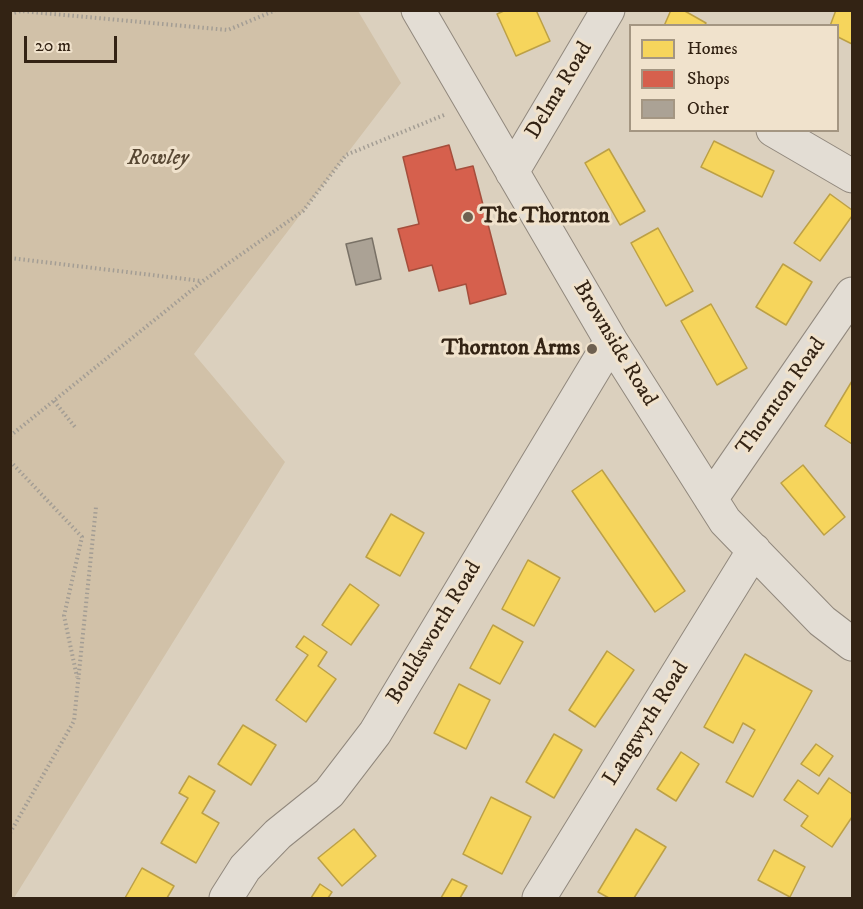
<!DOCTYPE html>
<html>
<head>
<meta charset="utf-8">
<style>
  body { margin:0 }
  #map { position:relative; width:863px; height:909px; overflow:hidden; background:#dbd0be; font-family:"IM FELL DW Pica",serif }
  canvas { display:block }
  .frame { position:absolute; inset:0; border:12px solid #332314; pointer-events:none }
  .legend { position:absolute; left:629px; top:24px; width:210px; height:108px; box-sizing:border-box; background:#f0e2cc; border:2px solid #a49682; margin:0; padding:8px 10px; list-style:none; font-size:18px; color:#332314 }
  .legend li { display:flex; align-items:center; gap:12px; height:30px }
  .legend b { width:30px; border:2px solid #a49682 }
  .scale { position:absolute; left:24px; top:36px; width:93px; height:27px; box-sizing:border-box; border:3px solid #332314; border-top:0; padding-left:8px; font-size:18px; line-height:21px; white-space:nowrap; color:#332314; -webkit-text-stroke:4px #f0e2cc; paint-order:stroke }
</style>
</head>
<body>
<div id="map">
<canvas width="863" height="909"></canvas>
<div class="frame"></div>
<ul class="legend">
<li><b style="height:16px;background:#f6d55c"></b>Homes</li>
<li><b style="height:16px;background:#d6604d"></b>Shops</li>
<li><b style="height:16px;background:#aba295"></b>Other</li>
</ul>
<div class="scale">20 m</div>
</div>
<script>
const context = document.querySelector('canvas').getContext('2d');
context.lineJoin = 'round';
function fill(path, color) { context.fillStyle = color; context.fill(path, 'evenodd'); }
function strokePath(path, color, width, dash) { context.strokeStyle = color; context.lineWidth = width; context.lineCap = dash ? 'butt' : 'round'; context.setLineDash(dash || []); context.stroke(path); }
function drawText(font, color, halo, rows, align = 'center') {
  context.font = font + ' "IM FELL DW Pica",serif'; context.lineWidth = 6; context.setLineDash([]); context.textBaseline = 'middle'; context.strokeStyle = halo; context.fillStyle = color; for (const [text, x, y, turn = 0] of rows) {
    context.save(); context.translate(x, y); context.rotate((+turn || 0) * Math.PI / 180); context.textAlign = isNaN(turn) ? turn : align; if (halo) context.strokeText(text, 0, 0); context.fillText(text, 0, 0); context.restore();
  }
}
fill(new Path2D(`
  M11,10L358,11L401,83L194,354L285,462L14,898H10Z`), '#d1c1a8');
const homes = new Path2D(`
  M506,10H536L550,41L516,56L497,14Z
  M671,10H683L706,23L704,26H664Z
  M836,10H852V44L838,37V26H830Z
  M714,141L774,171L762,197L701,167Z
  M609,149L645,211L620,225L585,163Z
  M830,194L852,210V216L820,261L794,243Z
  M658,228L693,291L666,306L631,243Z
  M783,264L812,282L786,325L756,307Z
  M711,304L747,368L717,385L681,321Z
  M852,381V444L825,426Z
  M803,465L845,517L824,535L781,483Z
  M602,470L685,591L655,612L572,491Z
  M391,514L424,533L400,576L366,557Z
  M528,560L560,578L534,626L502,609Z
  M350,584L379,605L351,645L322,625Z
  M493,625L523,642L500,684L470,668Z
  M304,636L327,652L318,666L336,679L306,722L276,700L308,655L296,647Z
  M607,651L634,670L595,727L569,710Z
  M745,654L812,691L753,797L726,782L755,730L743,723L733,743L704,727Z
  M459,684L490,700L466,749L434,733Z
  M243,725L276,745L251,785L218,764Z
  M554,734L582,750L554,798L526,782Z
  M816,744L833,756L819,776L801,764Z
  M681,752L699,764L676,801L657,789Z
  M189,776L215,791L202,813L219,823L196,863L161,843L188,798L179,793Z
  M829,778L852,794V817L832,847L801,826L808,816L784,800L798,780L818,794Z
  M491,797L531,817L502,874L463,854Z
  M354,829L376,856L342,886L318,858Z
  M636,829L666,847L634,898H609L598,892Z
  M774,850L805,867L790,897L758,880Z
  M142,868L174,886L167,898H125Z
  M452,879L467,886L460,898H441Z
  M320,884L332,892L328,898H311Z`);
fill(homes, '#f6d55c');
strokePath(homes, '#bca046', 1.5);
const shops = new Path2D(`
  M449,145L456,170L473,166L506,294L470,304L466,284L439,291L432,265L409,271L398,229L419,224L403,157Z`);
fill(shops, '#d6604d');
strokePath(shops, '#a54e3c', 1.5);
const building = new Path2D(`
  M372,238L381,279L356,285L346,244Z`);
fill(building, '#aba295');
strokePath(building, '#797166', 1.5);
const minor = new Path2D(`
  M418,10L611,341L725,521L822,621L852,644
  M773,130L852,176
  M512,172L608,10
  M711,499L852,294
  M226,898L245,868L278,834L329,793L375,733L611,341
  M539,898L754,550`);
strokePath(minor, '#91887d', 35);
strokePath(new Path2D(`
  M10,14L21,11L228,30L276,10
  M10,258L202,281
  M54,401L75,427
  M10,436L203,281L303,211L346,155L444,115
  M10,461L82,537L64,616L77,677
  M10,833L74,721L96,507`), '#a39d94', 4, [1.5, 3]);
strokePath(minor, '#e3ddd4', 33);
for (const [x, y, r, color] of [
  [468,217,6,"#6e6050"],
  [592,349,6,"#6e6050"]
]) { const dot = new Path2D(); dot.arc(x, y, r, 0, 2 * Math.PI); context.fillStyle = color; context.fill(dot); strokePath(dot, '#f0e2cc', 2); }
drawText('22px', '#332314', '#f0e2cc', [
  ["Delma Road",560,91,-59],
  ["Brownside Road",614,344,59],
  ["Thornton Road",782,397,-55],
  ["Bouldsworth Road",435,633,-59],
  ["Langwyth Road",647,724,-58]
]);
drawText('italic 22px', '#584834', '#f0e2cc', [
  ["Rowley",158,159]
]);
drawText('bold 22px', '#332314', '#f0e2cc', [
  ["The Thornton",480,217],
  ["Thornton Arms",580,349,"right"]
], 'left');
</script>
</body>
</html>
